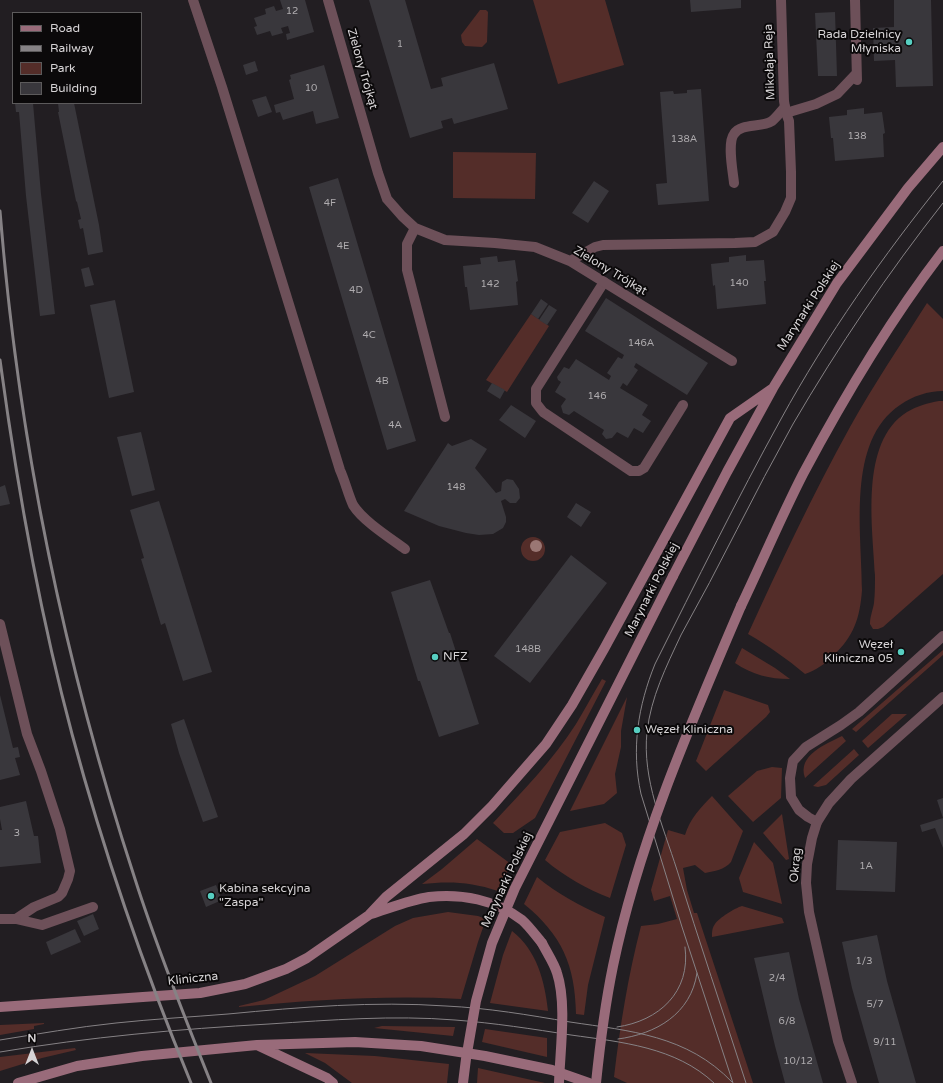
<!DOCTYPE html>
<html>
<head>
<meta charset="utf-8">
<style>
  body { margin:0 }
  #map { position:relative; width:943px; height:1083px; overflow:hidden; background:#221e22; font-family:"Varela Round",sans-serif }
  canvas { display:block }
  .legend { position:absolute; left:12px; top:12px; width:130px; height:92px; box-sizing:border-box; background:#0b090a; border:1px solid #5c5a5b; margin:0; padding:5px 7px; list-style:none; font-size:12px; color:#d6d3d5 }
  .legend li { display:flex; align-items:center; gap:8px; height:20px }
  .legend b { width:20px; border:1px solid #5c5a5b }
  .north { position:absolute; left:12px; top:1031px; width:40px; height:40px; -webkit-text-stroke:3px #0b090a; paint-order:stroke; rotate:0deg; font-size:11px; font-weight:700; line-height:16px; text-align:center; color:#d6d3d5 }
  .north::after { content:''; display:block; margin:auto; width:14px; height:18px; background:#d6d3d5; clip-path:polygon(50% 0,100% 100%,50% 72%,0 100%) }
</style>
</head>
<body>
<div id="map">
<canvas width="943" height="1083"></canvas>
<ul class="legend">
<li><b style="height:5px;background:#996b7a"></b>Road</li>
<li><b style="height:5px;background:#868285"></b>Railway</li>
<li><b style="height:11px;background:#542d29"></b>Park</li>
<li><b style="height:11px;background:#39373c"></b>Building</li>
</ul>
<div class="north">N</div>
</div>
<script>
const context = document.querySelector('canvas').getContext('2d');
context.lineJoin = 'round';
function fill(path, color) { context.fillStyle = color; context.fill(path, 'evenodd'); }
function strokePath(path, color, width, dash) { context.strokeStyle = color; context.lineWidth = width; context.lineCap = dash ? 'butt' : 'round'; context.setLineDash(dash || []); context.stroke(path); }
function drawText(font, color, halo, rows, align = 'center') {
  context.font = font + ' "Varela Round",sans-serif'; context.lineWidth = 4; context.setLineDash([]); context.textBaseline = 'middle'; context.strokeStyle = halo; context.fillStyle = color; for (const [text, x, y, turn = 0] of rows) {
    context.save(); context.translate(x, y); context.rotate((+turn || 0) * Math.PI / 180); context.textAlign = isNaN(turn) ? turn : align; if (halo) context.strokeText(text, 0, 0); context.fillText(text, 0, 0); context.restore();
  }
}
fill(new Path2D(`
  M533,0H605L624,65L558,84Z
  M480,10H486L488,12L487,42L482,47L465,46L462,42L461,35Z
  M453,152L536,153L535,199L453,198Z
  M927,303L943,319V391C928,391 913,396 900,405C846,441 862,533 862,590C860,618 854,636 833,656C825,664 816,670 805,674C787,659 769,646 748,634C780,564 813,494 850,427C874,384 901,344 927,303Z
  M531,314L549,326L507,392L486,380Z
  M939,401H943V574L883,627L878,629H873L870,624C870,616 873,610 874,603C875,593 875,584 875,575C873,528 859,442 907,412C917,406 928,403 939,401Z
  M521 549a12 12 0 1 1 24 0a12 12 0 1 1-24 0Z
  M742,648L775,668L790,679C769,679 753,675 735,663Z
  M943,650V655L856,732L852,729Z
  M602,679L606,681L535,818L513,833H504L493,823C522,792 553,760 576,724C585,709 593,694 602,679Z
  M724,690L768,705L770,712L766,717L706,771L696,761Z
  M627,697L621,731V747L615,774L617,793L604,804L570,811Z
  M892,714H907L868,748L862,741Z
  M842,736L846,741L805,778C797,755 826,744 842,736Z
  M854,749L859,755L826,785L818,787L813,786Z
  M772,767L782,768L781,798L753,822L728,796L757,771Z
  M712,796L743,831L731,862C724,870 715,871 705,873L695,865L683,868L687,890L694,913H697L753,1083H627L614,1077C620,1026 628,976 641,926L658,924L677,919L670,896L654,901L651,890L668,830L685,835C690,819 700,808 712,796Z
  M782,814L789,859L786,860L763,833Z
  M605,823L622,833L626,845L610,898C587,889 565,877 545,860L560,832Z
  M477,839L511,864L498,891C471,882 450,881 422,884L442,869Z
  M754,842L773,863L782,904L743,892L739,878Z
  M537,877C558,894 580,906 605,917L588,985L584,1015L576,1014C575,965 562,935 524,904Z
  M742,906L779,917L782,918L784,923L712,937C712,932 712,928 715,924C719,918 735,908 742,906Z
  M448,912L478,916L486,919L478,942L461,999C387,995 313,1000 239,1007V1006L264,1000L315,976L395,926L413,918Z
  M512,931C537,950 545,982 548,1011L490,1003L503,955Z
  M44,1023V1024L34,1026V1029L0,1035V1025Z
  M382,1026L455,1027L453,1036L374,1028Z
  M485,1029L547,1038V1057L482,1042Z
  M75,1048L76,1050L42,1058L0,1071V1057Z
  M305,1053L375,1056L449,1064L447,1083H352L325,1063Z
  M478,1068L545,1083H477Z`), '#542d29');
fill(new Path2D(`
  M280,0H305L314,32L287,40L286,34L290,33L288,26L281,28L283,33L272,36L270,31L257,35L254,27L257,26L254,18L266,14L265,9L274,6L276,11L283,9Z
  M369,0H405L431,89L443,86L441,78L494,63L508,109L454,124L452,118L441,121L443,128L410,138Z
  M690,0H741V8L691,12Z
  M894,0H931L933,86L896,87L895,60L874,61L873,28L894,27Z
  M835,12L837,76H818L815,13Z
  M255,61L258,71L246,75L243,65Z
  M324,65L339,118L316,124L313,111L283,120L280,112L276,113L274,105L294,99L289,80L291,79L290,75Z
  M701,89L709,201L658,205L656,184L667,183L660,92L673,91L674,94L687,93V90Z
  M266,96L272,112L258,117L252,100Z
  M15,103H33L41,194L55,314L40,316L26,196L19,112H16Z
  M58,103H74L99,225L103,252L88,255L83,228L80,229L78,220L81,219L77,202L76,201L58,112H59Z
  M864,108V114L882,112L885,133L883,134L884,157L835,161L833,138H831L829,117L847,115V110Z
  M338,178L416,441L387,450L309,187Z
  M594,181L609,191L588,223L572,213Z
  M746,255V261L764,260L766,281H764L766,304L717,309L715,285L713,286L711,264L729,262V257Z
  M497,256L498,262L515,260L518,281L516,282L518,305L470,310L467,287H465L463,266L481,264L480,258Z
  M89,267L94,285L85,287L81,269Z
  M606,298L708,363L687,395L636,363L634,367L638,370L627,386L623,383L620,388L648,405L642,415L651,421L643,433L634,428L628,438L617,432L612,438L606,439L602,434L604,430L574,411L569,415L563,413L561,406L566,399L555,392L561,382L558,380L557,377L564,367L569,369L576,359L609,380L611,376L607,373L618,357L622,359L624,355L585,331Z
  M541,299L548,304L538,319L531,314Z
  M115,300L134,392L109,398L90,305Z
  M549,305L557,310L547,325L539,320Z
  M492,383L505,390L500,399L487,391Z
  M511,405L536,421L525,438L499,420Z
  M141,432L155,490L132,496L117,437Z
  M471,439L487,449L475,468L496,493L501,491L502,482L507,479L513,480L519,489L520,498L516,503H510L505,499L501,501L506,517V522L503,528L493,534L479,535L466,533L439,526L404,511L448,443L452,446Z
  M5,485L10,504L0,506V487Z
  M159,501L212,672L183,681L165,623L161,625L141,559L144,558L130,510Z
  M576,503L591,512L581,527L567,517Z
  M571,555L607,583L530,683L494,656Z
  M430,580L449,633H450L479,724L439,737L420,681H418L391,592Z
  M0,695L13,748L18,747L20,757L15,758L20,775L0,780Z
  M184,719L218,817L203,822L179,753L171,724Z
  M943,798V848L935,828L922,832L920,825L943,818L937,800Z
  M26,801L34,836H38L41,863L0,867V830H2L0,819V807Z
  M838,840L897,842L895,892L836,890Z
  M216,885L222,900L206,907L200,891Z
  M93,914L99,929L84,936L77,921Z
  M75,929L81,942L51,955L46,942Z
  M877,935L887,981L916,1083H879L852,988L842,942Z
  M789,952L799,999L823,1083H785L775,1046L754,958Z`), '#39373c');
strokePath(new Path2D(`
  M193,0L222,87L340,470C345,481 348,494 353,505C363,521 390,538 405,549
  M734,183C733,172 727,143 734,134C741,123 761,128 772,121C777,117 781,111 785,107
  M604,282L536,389V403L543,412L631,471H639L644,468L683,405
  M0,624L27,734L41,771L60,829L70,871L68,879L62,893L58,897L34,907L16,919
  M817,822L808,817L799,810L791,797L790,778L793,761L806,747L841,725L859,712L943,636
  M16,919L42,925L93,907`), '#6d5059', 10);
strokePath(new Path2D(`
  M328,0L378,173L387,199L402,216L415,228L445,240L495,243L535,247L570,261L732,361
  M781,0L784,101L786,113L816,104L837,94L856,74
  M855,0L857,80
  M415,228L407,244V270L445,417
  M570,261L595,247L603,245L735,243L755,242L773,232L785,212L791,198V172L789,121L786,113
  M0,919H16
  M852,1083L838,1041L809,912L806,883L807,864L812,838L817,822L829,803L851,779L943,697`), '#6d5059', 10);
strokePath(new Path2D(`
  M673,576L727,472L773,388L837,283L908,188L943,147
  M741,606C762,562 781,517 803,474C844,397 890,320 943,251
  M371,914C390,908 410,900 429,897C461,893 496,900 522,920C529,926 536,936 542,943
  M0,1007L200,993L245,984L286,969L307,958L369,915L386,897L464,834L492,806L546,744L572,705L604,649L730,418L773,388
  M259,1046L327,1078L333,1083
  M18,1083L77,1066L142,1056L257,1045L355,1042L421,1046L485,1056L552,1070L589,1083`), '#996b7a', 10);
strokePath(new Path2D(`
  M617,1027C659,1021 691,992 685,947
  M618,1039C656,1034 691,1014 697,973
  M0,1040C38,1034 77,1027 116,1023C153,1019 191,1017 228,1014C301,1007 374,1001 446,1006C488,1008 529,1015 570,1022C630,1031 687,1035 732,1082
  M0,1052C89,1037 179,1029 269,1024C331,1020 393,1015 455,1020C494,1023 533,1029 571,1035C621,1042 676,1047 714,1083
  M733,1083L682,927L641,794C631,749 638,706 655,664C696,582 737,499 781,419C827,335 883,256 943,181
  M746,1083C723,1012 699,941 677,870C663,826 642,779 647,732C651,697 666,667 681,635C720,566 754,493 793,424C838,347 888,273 943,203`), '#868285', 1);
strokePath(new Path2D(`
  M0,211C18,438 64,662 135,879C157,948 184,1016 211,1083
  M0,360C17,486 39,611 72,734C104,853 144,969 191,1083`), '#868285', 3);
strokePath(new Path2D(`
  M542,943C547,953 554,963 557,973C567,1003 560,1051 559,1083
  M463,1083L466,1059L476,1001L492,943L515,888L673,576
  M596,1083C600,1044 605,1005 613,966C639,841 691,723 741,606`), '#996b7a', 10);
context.fillStyle = '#9a7774';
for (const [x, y] of [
  [536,546]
]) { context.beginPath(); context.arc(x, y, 6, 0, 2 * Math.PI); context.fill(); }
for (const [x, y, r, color] of [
  [909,42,4,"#57cec1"],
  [901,652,4,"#57cec1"],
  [435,657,4,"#57cec1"],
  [637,730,4,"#57cec1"],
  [211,896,4,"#57cec1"]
]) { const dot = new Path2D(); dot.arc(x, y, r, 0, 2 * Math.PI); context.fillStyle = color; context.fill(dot); strokePath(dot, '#0b090a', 1.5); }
drawText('10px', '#afacaf', null, [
  ["12",292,11],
  ["1",400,44],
  ["10",311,88],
  ["138",857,136],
  ["138A",684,139],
  ["4F",330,203],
  ["4E",343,246],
  ["140",739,283],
  ["142",490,284],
  ["4D",356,290],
  ["4C",369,335],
  ["146A",641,343],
  ["4B",382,381],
  ["146",597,396],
  ["4A",395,425],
  ["148",456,487],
  ["148B",528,649],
  ["3",17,833],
  ["1A",866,866],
  ["1/3",864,961],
  ["2/4",777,978],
  ["5/7",875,1004],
  ["6/8",787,1021],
  ["9/11",885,1042],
  ["10/12",798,1061]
]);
drawText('12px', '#d6d3d5', '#0b090a', [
  ["Rada Dzielnicy",901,35,"right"],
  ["Młyniska",901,49,"right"],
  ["Węzeł",893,645,"right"],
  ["Kliniczna 05",893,659,"right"],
  ["NFZ",443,657],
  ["Węzeł Kliniczna",645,730],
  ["Kabina sekcyjna",219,889],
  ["\"Zaspa\"",219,903]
], 'left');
drawText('12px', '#d6d3d5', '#0b090a', [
  ["Mikołaja Reja",770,62,-92],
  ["Zielony Trójkąt",362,69,74],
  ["Zielony Trójkąt",610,271,31],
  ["Marynarki Polskiej",809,306,-57],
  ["Marynarki Polskiej",652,590,-63],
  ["Okrąg",796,865,-85],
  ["Marynarki Polskiej",507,880,-65],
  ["Kliniczna",193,979,-6]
]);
</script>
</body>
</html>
